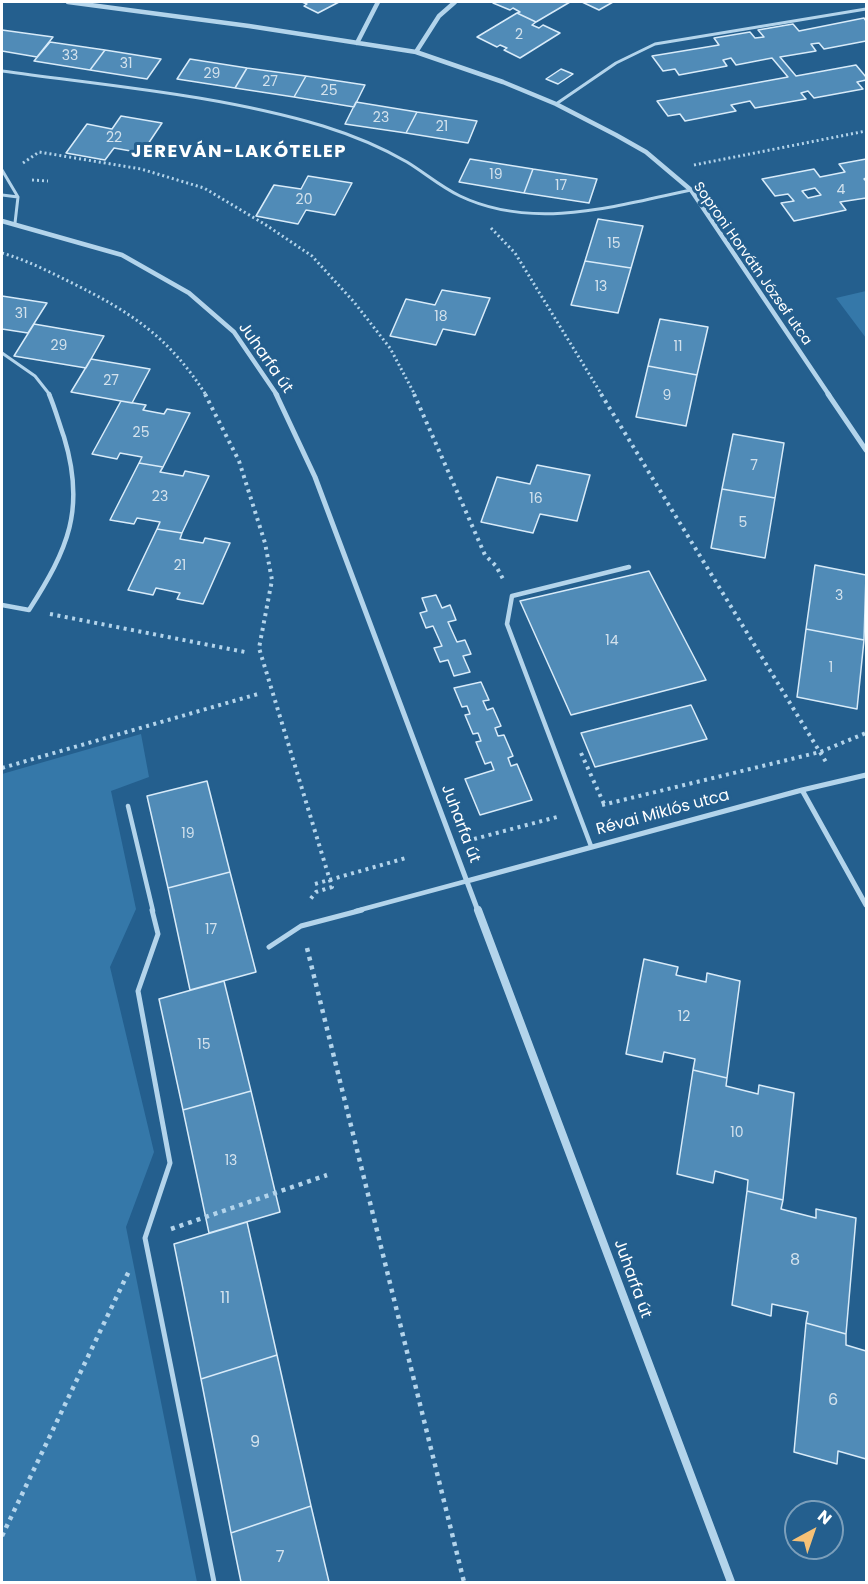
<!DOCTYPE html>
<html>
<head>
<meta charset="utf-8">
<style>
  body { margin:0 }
  #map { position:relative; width:868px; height:1584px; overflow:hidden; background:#245f8e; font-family:Poppins,sans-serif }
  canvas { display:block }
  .frame { position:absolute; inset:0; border:3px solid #fff; pointer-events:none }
  .north { position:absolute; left:784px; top:1500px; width:60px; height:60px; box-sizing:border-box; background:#245f8e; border:2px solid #7c9fbb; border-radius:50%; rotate:40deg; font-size:16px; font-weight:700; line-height:24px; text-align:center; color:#fff }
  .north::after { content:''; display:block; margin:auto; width:21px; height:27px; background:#f6c176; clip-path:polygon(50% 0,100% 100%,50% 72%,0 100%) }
</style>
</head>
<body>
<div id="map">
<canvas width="868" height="1584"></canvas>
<div class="frame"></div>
<div class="north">N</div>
</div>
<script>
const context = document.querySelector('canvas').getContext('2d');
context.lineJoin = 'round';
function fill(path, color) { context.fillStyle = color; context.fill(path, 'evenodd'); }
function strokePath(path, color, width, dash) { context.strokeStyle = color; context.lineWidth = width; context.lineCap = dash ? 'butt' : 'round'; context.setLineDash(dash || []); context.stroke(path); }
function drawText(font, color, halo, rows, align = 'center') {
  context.font = font + ' Poppins,sans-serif'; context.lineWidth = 6; context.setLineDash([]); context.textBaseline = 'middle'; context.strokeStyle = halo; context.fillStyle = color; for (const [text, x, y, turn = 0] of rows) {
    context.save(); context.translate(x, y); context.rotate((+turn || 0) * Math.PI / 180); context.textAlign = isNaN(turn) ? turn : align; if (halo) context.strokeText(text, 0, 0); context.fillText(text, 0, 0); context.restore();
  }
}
fill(new Path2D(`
  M866,291V338L836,298Z
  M141,734L149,777L111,791L136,909L110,967L154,1152L126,1227L197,1582H2V774Z`), '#3578a9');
const building = new Path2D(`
  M302,2H339L318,13L304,6L307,4Z
  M495,2H570L536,22L517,13L520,12L513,8L510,10L493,3Z
  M582,2H613L599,10Z
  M517,13L536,22L532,25L539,28L543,25L560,33L520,58L504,50L507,48L500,45L497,47L477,37Z
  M864,18L866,21V41L824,49L819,43L811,44L816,51L780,57L796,76L856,65L866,77V80L857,82L863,89L814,98L808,91L801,93L806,99L755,108L750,101L731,105L736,111L685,121L680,114L668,116L657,101L788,77L772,58L736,65L731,58L723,60L727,66L679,75L675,69L663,71L652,56L719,45L714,38L750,32L755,38L764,37L758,30L793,24L799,31Z
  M2,30L53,37L37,57L2,51Z
  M50,42L105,50L90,70L34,61Z
  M105,50L161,59L147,79L90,70Z
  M190,59L247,68L235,88L177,79Z
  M247,68L306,76L294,97L235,88Z
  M561,69L573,74L558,84L546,79Z
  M306,76L365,85L354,107L294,97Z
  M356,102L417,112L406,133L345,124Z
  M417,112L477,121L468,143L406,133Z
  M121,116L162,123L142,153L114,148L105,160L66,153L87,124L112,129Z
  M470,159L533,169L524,193L459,182Z
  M866,159V178L864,179L866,181V198L840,202L846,210L794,221L781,203L794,201L788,194L775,196L762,179L814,169L820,177L845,172L839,164ZM815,188L821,195L808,198L802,191Z
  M533,169L597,179L589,203L524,193Z
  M308,176L352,183L335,215L306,210L298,224L256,216L274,185L301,189Z
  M598,219L643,226L631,268L585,261Z
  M585,261L631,268L618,313L571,305Z
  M442,290L490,298L475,335L443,329L436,345L390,336L406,299L435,305Z
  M2,296L47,303L28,333L2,329Z
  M660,319L708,327L697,375L648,366Z
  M34,324L104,336L86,368L14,356Z
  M91,359L150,369L132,403L71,392Z
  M648,366L697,375L686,426L636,417Z
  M121,401L146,405L143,410L164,414L167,409L190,413L163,467L139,463L142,457L120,453L117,459L92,454Z
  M733,434L784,443L775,498L722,489Z
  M139,463L163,467L160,472L183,476L185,471L209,476L182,533L157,529L160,522L137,518L134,524L110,520Z
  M537,465L590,475L577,521L540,514L533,533L481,522L497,477L530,484Z
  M722,489L775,498L765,558L711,548Z
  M157,529L182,533L180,539L203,543L205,538L230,543L203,604L177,599L180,593L156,588L153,595L128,590Z
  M815,565L866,575L864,640L806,629Z
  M649,571L706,680L571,715L520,601Z
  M436,595L442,608L450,605L456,620L448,622L457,642L465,640L471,654L463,656L470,672L454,676L448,660L440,662L434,648L442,646L433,626L426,628L420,613L427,611L422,598Z
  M806,629L864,640L857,709L797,697Z
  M481,682L489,700L483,701L487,710L493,708L501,726L495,728L498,736L504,735L513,756L508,758L511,766L517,764L532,800L480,815L465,779L494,770L491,762L485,764L476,742L481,741L478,733L473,734L465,715L470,714L467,706L462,707L454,688Z
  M691,705L707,739L595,767L581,733Z
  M207,781L230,872L168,888L147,796Z
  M230,872L256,972L190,990L168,888Z
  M644,959L678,967L676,975L706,982L707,973L740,981L727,1078L693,1070L695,1059L664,1052L662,1062L626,1054Z
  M224,981L251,1091L183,1110L159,999Z
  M693,1070L727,1078L726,1086L758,1094L759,1085L794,1093L783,1200L747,1191L748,1180L715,1171L713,1183L677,1174Z
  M251,1091L280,1212L209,1233L183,1110Z
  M747,1191L783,1200L781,1209L816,1218V1209L856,1218L846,1334L806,1323L808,1312L772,1304L771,1316L732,1305Z
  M247,1222L277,1355L201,1379L174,1244Z
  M806,1323L846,1334V1345L866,1351V1459L838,1451L837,1464L794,1452Z
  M277,1355L311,1506L231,1533L201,1379Z
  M311,1506L329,1582H241L231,1533Z`);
fill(building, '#508bb7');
strokePath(building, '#d8ebf9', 1.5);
strokePath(new Path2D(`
  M23,163L39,152L141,169L204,188L266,225L312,256L354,302L390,348L415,395
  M694,165L866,131
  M32,180L48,181
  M491,228L515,253L602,395
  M2,253C26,260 48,271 70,282C131,312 169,337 206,395`), '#b3d4eb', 3, [2, 3]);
strokePath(new Path2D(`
  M205,394L239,461L265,543L272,580L259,648L332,887L316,892L308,902
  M414,394L485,555L496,566L503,579
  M601,394L826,762
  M50,614L245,652
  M581,753L604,804
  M2,768L258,694
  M602,805L820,752L866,733
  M474,839L557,817
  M315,884L406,858`), '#b3d4eb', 4, [3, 4.5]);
strokePath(new Path2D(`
  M307,948L464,1582
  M171,1229L327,1175
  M2,1536L129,1271`), '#b3d4eb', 4.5, [4, 5]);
strokePath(new Path2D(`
  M2,71C109,86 219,95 323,126C352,135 381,147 407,162C425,173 441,187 460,196C533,231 616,206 691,190
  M556,104L616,63L655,44L866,9
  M2,170L18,197L15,223
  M2,195L18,197
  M2,353L35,376L50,395`), '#b3d4eb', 3);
strokePath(new Path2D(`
  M2,605L29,610C68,549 86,509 64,437C59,423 55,408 49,394
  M128,806L153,911
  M591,846L507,624L512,596L629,567
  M356,911L467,881`), '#b3d4eb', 4.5);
strokePath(new Path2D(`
  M152,910L158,934L138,991L170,1163L145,1238L214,1582
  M269,947L301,926L362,910`), '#b3d4eb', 5);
strokePath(new Path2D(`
  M68,2L249,26L416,52L503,82L556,104L616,135L646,152L691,190L829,395
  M357,43L378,2
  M416,52L439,16L455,2
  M2,221L122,255L189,293L234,332L277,395`), '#b3d4eb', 4.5);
strokePath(new Path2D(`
  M276,394L315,477L478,911
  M828,394L866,450
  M802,790L866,905
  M467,881L802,790L866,775`), '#b3d4eb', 5);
strokePath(new Path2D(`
  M478,910L731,1582`), '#b3d4eb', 8);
drawText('14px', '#d3e2ed', null, [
  ["2",519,35],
  ["33",70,56],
  ["31",126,64],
  ["29",212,74],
  ["27",270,82],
  ["25",329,91],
  ["23",381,118],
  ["21",442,127],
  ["22",114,138],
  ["19",496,175],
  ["17",561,186],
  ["4",841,190],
  ["20",304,200],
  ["15",614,244],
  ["13",601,287],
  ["31",21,314],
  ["18",441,317],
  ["29",59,346],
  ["11",678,347],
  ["27",111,381],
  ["9",667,396],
  ["25",141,433],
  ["7",754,466],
  ["23",160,497],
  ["16",536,499],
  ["5",743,523],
  ["21",180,566],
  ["3",839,596],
  ["14",612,641],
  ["1",831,668],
  ["19",188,834],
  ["17",211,930],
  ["12",684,1017],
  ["15",204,1045],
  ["10",737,1133],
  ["13",231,1161]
]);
drawText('14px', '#fff', '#245f8e', [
  ["Soproni Horváth József utca",752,264,55]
]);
drawText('16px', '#fff', '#245f8e', [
  ["Juharfa út",265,358,55],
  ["Révai Miklós utca",663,813,-15],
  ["Juharfa út",460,824,69],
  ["Juharfa út",632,1279,70]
]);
drawText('16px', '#d3e2ed', null, [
  ["8",795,1261],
  ["11",225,1299],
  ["6",833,1401],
  ["9",255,1443],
  ["7",280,1558]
]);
context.letterSpacing = '1.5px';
drawText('bold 18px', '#fff', '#245f8e', [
  ["JEREVÁN-LAKÓTELEP",239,152]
]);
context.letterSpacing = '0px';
</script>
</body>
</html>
